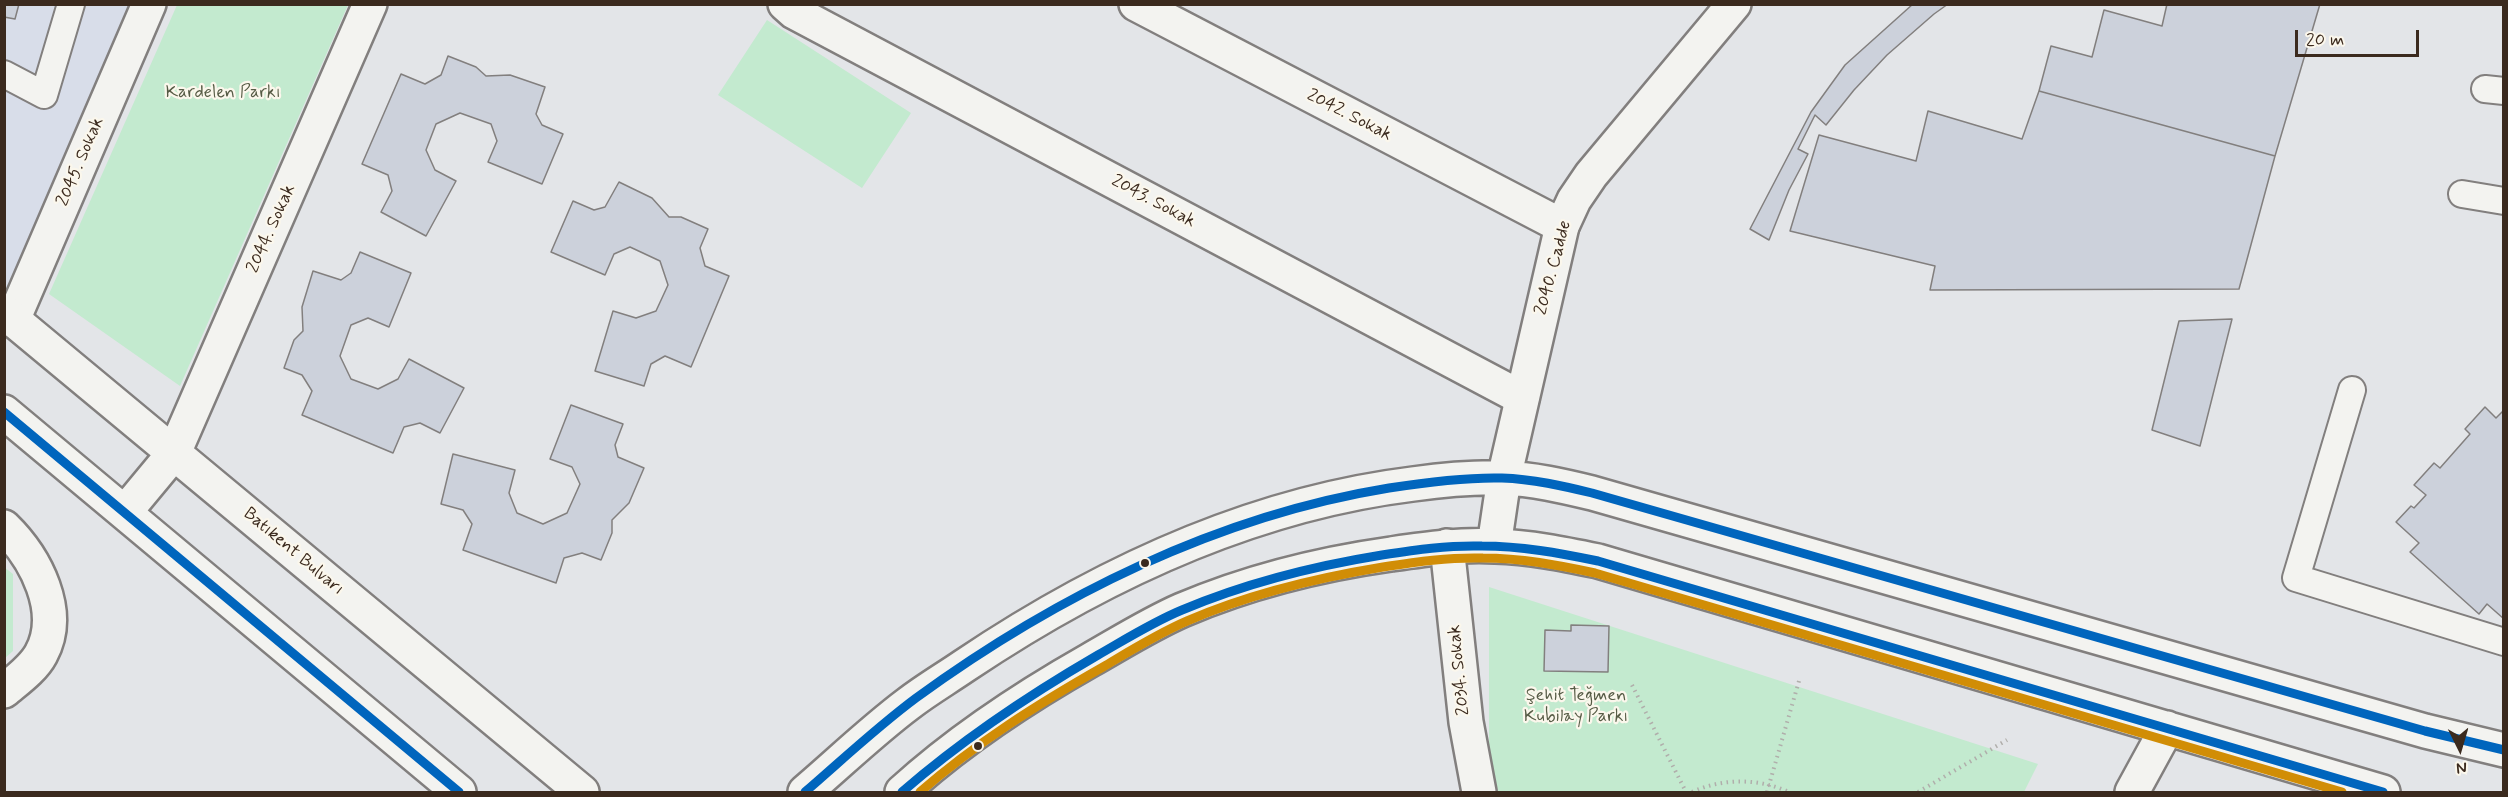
<!DOCTYPE html>
<html>
<head>
<meta charset="utf-8">
<style>
  body { margin:0 }
  #map { position:relative; width:2508px; height:797px; overflow:hidden; background:#e3e5e8; font-family:Mynerve,sans-serif }
  canvas { display:block }
  .frame { position:absolute; inset:0; border:6px solid #3b2a1e; pointer-events:none }
  .north { position:absolute; left:2430px; top:719px; width:60px; height:60px; -webkit-text-stroke:4px #fbf7ec; paint-order:stroke; rotate:175deg; font-size:16px; font-weight:700; line-height:24px; text-align:center; color:#3b2a1e }
  .north::after { content:''; display:block; margin:auto; width:21px; height:27px; background:#3b2a1e; clip-path:polygon(50% 0,100% 100%,50% 72%,0 100%) }
  .scale { position:absolute; left:2295px; top:30px; width:124px; height:27px; box-sizing:border-box; border:3px solid #3b2a1e; border-top:0; padding-left:8px; font-size:18px; line-height:21px; white-space:nowrap; color:#3b2a1e; -webkit-text-stroke:4px #fbf7ec; paint-order:stroke }
</style>
</head>
<body>
<div id="map">
<canvas width="2508" height="797"></canvas>
<div class="frame"></div>
<div class="north">N</div>
<div class="scale">20 m</div>
</div>
<script>
const context = document.querySelector('canvas').getContext('2d');
context.lineJoin = 'round';
function fill(path, color) { context.fillStyle = color; context.fill(path, 'evenodd'); }
function strokePath(path, color, width, dash) { context.strokeStyle = color; context.lineWidth = width; context.lineCap = dash ? 'butt' : 'round'; context.setLineDash(dash || []); context.stroke(path); }
function drawText(font, color, halo, rows, align = 'center') {
  context.font = font + ' Mynerve,sans-serif'; context.lineWidth = 4.5; context.setLineDash([]); context.textBaseline = 'middle'; context.strokeStyle = halo; context.fillStyle = color; for (const [text, x, y, turn = 0] of rows) {
    context.save(); context.translate(x, y); context.rotate((+turn || 0) * Math.PI / 180); context.textAlign = isNaN(turn) ? turn : align; if (halo) context.strokeText(text, 0, 0); context.fillText(text, 0, 0); context.restore();
  }
}
fill(new Path2D(`
  M4,5H149L4,312Z`), '#d8dde9');
fill(new Path2D(`
  M177,5H348L180,386L49,294Z
  M767,20L911,113L862,188L718,95Z
  M4,567L13,574V651L5,658Z
  M1489,587L2038,764L2024,792H1498L1489,747Z`), '#c3eacf');
const building = new Path2D(`
  M4,4H19L15,19L4,17Z
  M1913,4H1948L1934,14L1887,55L1854,90L1826,125L1815,115L1798,149L1808,154L1789,190L1769,240L1750,229L1811,112L1845,65Z
  M2167,4H2320L2275,156L2039,91L2051,46L2092,57L2104,10L2162,26Z
  M448,56L476,67L486,76L510,75L545,87L536,114L542,125L563,134L542,184L488,162L497,141L491,124L460,113L436,124L426,150L435,170L456,181L426,236L381,212L392,191L388,175L362,164L401,74L425,84L441,75Z
  M2039,91L2275,156L2239,289L1930,290L1935,266L1790,231L1819,135L1916,161L1928,111L2022,139Z
  M619,182L652,198L669,217H681L708,229L700,248L705,266L729,276L691,367L665,356L651,364L644,386L595,371L613,311L636,318L656,311L668,285L660,261L630,247L614,254L605,275L551,252L573,201L594,210L605,207Z
  M360,252L411,273L389,327L368,318L351,325L340,356L351,379L378,389L398,379L409,359L464,388L440,433L420,423L404,427L393,453L302,415L312,391L302,375L284,368L294,340L303,331L302,307L313,271L341,280L351,273Z
  M2232,319L2200,446L2152,430L2179,321Z
  M571,405L623,424L615,445L618,457L644,468L629,503L612,520V533L601,560L582,553L564,558L556,583L463,550L472,524L463,510L441,504L453,454L515,470L509,493L517,513L543,524L567,513L580,484L572,467L550,459Z
  M2485,407L2496,418L2504,410V619L2487,604L2479,614L2410,552L2419,543L2396,522L2411,506L2414,508L2426,495L2414,485L2434,463L2440,468L2470,434L2465,429Z
  M1571,625L1609,626L1608,672L1544,671L1545,630L1571,631Z`);
fill(building, '#ccd1db');
strokePath(building, '#827f7e', 1.5);
const lane = new Path2D(`
  M4,74L44,95L71,4
  M2485,89L2504,91
  M2462,194L2504,201
  M2352,390L2296,578L2504,642`);
const street = new Path2D(`
  M785,4L794,12L1522,398
  M1136,4L1562,226
  M13,320L149,4
  M174,453L370,4
  M4,527C36,558 64,612 41,654C33,669 17,680 4,691
  M1447,546L1466,722L1479,792`);
const secondary = new Path2D(`
  M4,312L582,792
  M4,412L459,792
  M125,512L174,453
  M1494,546L1504,478L1562,226L1574,200L1591,175L1734,4
  M805,792C839,763 872,731 908,704C926,690 945,679 964,666C1098,576 1250,504 1413,484C1442,480 1473,477 1503,478C1533,479 1563,486 1592,493L2425,731L2504,750
  M902,792C959,740 1023,698 1090,660C1120,643 1150,624 1182,610C1248,582 1320,564 1391,554C1426,549 1460,544 1495,546C1530,547 1564,554 1598,561L2383,792
  M2132,792L2167,728`);
strokePath(lane, '#827f7e', 30);
strokePath(street, '#827f7e', 38);
strokePath(secondary, '#827f7e', 38);
strokePath(new Path2D(`
  M1632,685L1686,792
  M1692,792C1723,778 1758,778 1789,792
  M1767,792L1799,681
  M1918,792L2007,740`), '#b0aeab', 4, [1.5, 4.5]);
strokePath(lane, '#f3f3f0', 26);
strokePath(street, '#f3f3f0', 33);
strokePath(secondary, '#f3f3f0', 33);
strokePath(new Path2D(`
  M4,412L459,792
  M805,792C842,760 877,727 916,698C1056,596 1217,516 1389,488C1427,482 1465,477 1502,478C1533,479 1563,486 1592,493L2425,731L2504,750
  M902,792C963,739 1029,695 1098,655C1126,639 1153,622 1182,610C1246,583 1314,566 1382,555C1415,550 1448,545 1482,546C1521,546 1559,553 1598,561L2383,792`), '#0065bd', 9);
strokePath(new Path2D(`
  M920,792C976,743 1038,704 1103,667C1130,651 1157,634 1187,621C1249,594 1316,578 1383,567C1416,562 1449,557 1483,558C1521,558 1558,565 1595,573L2342,792`), '#d18d06', 9);
for (const [x, y, r, color] of [
  [1145,563,5,"#3b2a1e"],
  [978,746,5,"#3b2a1e"]
]) { const dot = new Path2D(); dot.arc(x, y, r, 0, 2 * Math.PI); context.fillStyle = color; context.fill(dot); strokePath(dot, '#fbf7ec', 2); }
drawText('18px', '#565b45', '#fbf7ec', [
  ["Kardelen Parkı",223,93],
  ["Şehit Teğmen",1576,696],
  ["Kubilay Parkı",1576,717]
]);
drawText('18px', '#3b2a1e', '#fbf7ec', [
  ["2042. Sokak",1349,116,27],
  ["2045. Sokak",81,162,-67],
  ["2043. Sokak",1153,202,28],
  ["2044. Sokak",272,229,-66],
  ["2040. Cadde",1554,268,-75],
  ["Batıkent Bulvarı",293,552,40],
  ["2034. Sokak",1460,670,-96]
]);
</script>
</body>
</html>
